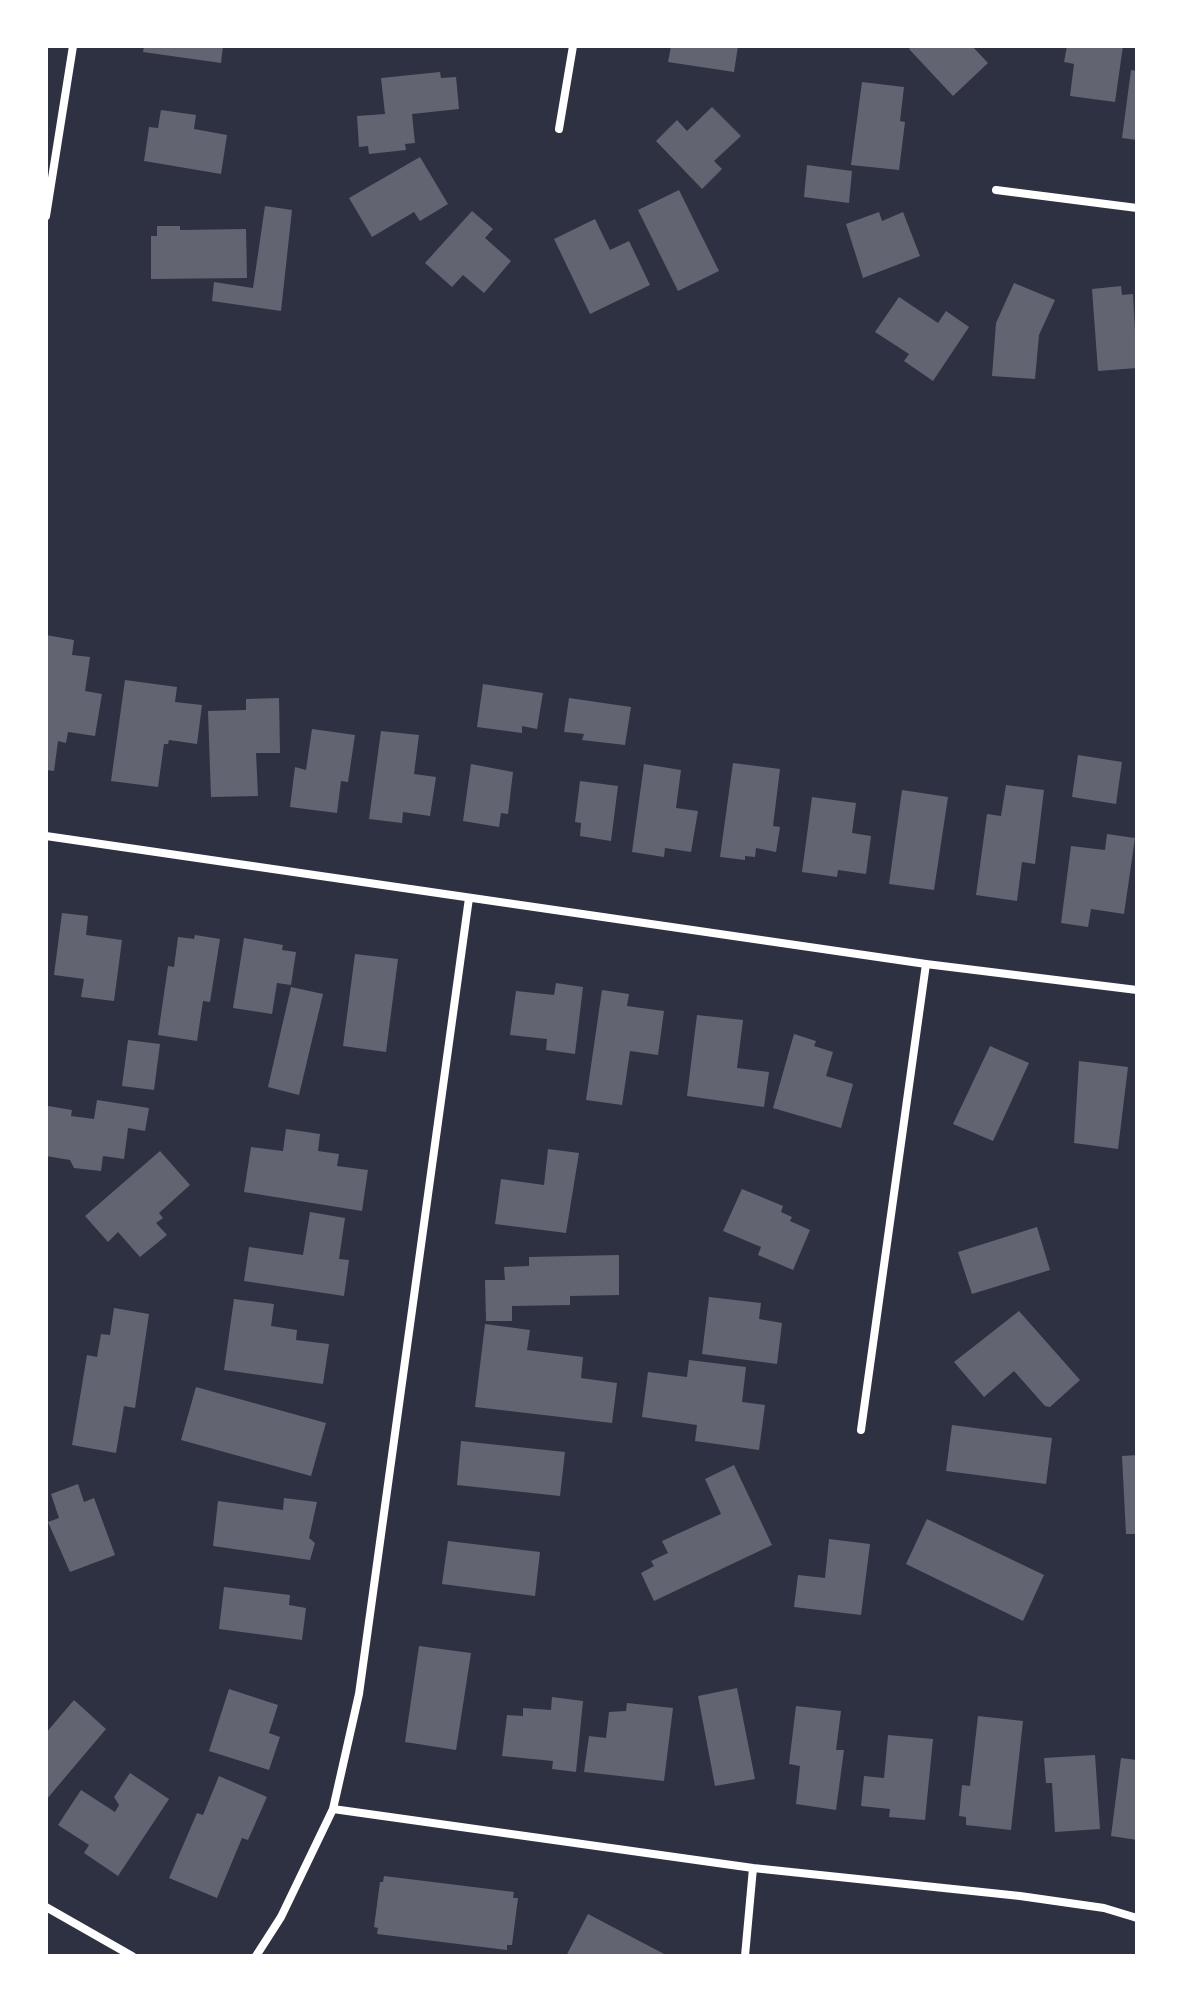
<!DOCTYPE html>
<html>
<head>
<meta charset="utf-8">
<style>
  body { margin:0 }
  #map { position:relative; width:1183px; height:2002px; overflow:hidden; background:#2d3142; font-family:"Nunito Sans",sans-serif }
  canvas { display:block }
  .frame { position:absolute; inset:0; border:48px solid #fff; pointer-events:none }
</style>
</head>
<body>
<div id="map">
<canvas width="1183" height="2002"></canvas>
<div class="frame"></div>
</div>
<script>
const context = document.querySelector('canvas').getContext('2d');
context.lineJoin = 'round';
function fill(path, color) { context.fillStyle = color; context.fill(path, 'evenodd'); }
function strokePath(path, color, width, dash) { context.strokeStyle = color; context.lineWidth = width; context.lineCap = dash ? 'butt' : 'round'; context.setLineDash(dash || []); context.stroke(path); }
fill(new Path2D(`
  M144,46H223L221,63L143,52Z
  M671,46H738L734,72L668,62Z
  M912,46H972L988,63L953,96L909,49Z
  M1067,46H1123L1115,102L1070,96L1074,64L1064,62Z
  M1131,70L1137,71V140L1122,138Z
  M440,72L441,78L456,77L459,109L412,114L415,143L405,144L406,150L369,154L368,146L359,147L357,116L385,114L381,78Z
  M862,82L904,87L900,121L905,122L899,170L851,165Z
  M712,107L741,136L714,161L722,169L702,189L656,141L677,120L687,131Z
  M161,110L196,115L194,129L227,135L221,174L144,161L149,127L158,128Z
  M420,157L448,204L420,221L414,212L372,237L349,198Z
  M807,165L852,171L849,203L804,197Z
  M679,190L719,271L678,291L638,210Z
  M265,206L292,210L281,311L212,301L214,282L253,288Z
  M472,211L493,229L485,238L511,261L484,293L463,275L452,287L425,263Z
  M879,212L882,221L903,212L920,256L863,278L846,224Z
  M595,219L610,250L629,241L650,285L590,314L554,239Z
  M157,226H180V230L246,229L247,278L151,279V236H157Z
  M1014,283L1055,300L1039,335L1035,379L992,376L996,323Z
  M1121,286L1122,295L1133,294L1137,368L1098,371L1092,289Z
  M899,297L938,323L946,311L969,327L933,381L904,361L909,354L875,332Z
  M46,635L74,640L72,655L90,657L85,691L102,694L95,736L68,732L66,743L58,741L54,771L46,770Z
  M125,680L177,687L175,702L202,705L197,744L169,740L168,744H164L158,787L111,781Z
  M483,684L543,693L537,729L522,726V733L477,727Z
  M279,698L280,753H256L258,796L211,797L208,711L246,710V699Z
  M569,698L631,707L625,745L582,740L584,734L564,732Z
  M312,729L355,735L348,782L341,781L337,813L290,807L295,767L306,770Z
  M381,731L419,735L414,774L436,777L430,816L403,812L402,823L369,819Z
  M1078,755L1122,762L1116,804L1072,797Z
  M733,763L780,769L773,826L780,827L776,852L756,848L755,857L745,856V860L720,857Z
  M471,764L513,772L508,814L501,813L499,827L463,821Z
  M644,764L681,770L676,808L698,811L691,852L665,848L664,857L632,852Z
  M580,781L618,786L611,841L580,836L581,823L575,822Z
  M1006,785L1044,790L1035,864L1022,862L1017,901L976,895L987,814L1001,816Z
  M902,790L948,797L934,890L889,884Z
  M812,797L856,803L852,833L871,836L866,874L838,870L837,877L802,872Z
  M1107,834L1135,838L1124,914L1091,909L1088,927L1061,923L1071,846L1105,850Z
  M62,913L88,916L86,935L122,940L114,1001L81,997L84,979L54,975Z
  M195,935L220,939L210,1002L203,1001L197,1041L158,1035L168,966L174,967L178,937L194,939Z
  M244,938L283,945L282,950L296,952L291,985L277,983L272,1014L233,1008Z
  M355,954L398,959L386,1052L343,1046Z
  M556,983L583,987L575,1054L546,1050L547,1039L510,1035L516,991L554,995Z
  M291,987L323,994L299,1095L268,1087Z
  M602,990L629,994L627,1006L664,1011L658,1055L630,1051L622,1105L586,1100Z
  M697,1015L743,1020L737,1068L769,1072L764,1107L687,1096Z
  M794,1034L816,1041L814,1046L833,1052L826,1076L853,1084L841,1128L773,1108Z
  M128,1040L160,1044L154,1090L122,1086Z
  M990,1046L1029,1063L993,1141L953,1124Z
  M1079,1061L1128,1067L1118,1149L1074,1143Z
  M97,1100L149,1108L145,1131L128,1128L124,1159L103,1156L101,1171L74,1168L70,1160L46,1156L48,1106L72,1110L71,1116L94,1119Z
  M286,1129L320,1134L318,1151L339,1154L337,1166L368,1170L362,1211L244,1192L251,1147L283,1151Z
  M548,1149L579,1153L566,1233L495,1224L501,1179L544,1185Z
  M160,1151L190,1185L159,1213L163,1218L156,1223L167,1235L140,1257L118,1232L108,1242L85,1216Z
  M742,1189L783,1206L781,1212L792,1217L790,1221L810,1230L793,1270L758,1255L761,1247L723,1231Z
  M310,1212L345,1218L339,1259L349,1260L344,1296L244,1281L249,1247L303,1255Z
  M1037,1227L1050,1270L972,1294L958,1252Z
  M619,1255V1295L570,1296V1305L512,1306V1321H486L485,1280H505L504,1267L529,1266V1257Z
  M709,1297L761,1303L759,1319L782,1323L777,1364L702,1354Z
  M234,1299L274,1304L271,1326L297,1330L296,1340L329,1344L323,1384L224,1370Z
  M114,1308L149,1314L135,1408L124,1406L116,1453L72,1445L87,1355L97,1357L101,1334L110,1335Z
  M1019,1311L1080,1380L1050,1407L1045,1406L1014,1371L984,1397L954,1362Z
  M485,1324L530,1330L527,1350L583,1357L581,1378L617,1383L612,1423L475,1407Z
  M689,1360L746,1367L742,1402L765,1405L759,1450L695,1441L697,1425L642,1417L648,1372L687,1377Z
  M196,1387L326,1423L311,1476L181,1440Z
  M952,1425L1052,1438L1046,1484L946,1471Z
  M461,1441L565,1452L560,1496L457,1485Z
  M1137,1455V1534H1126L1122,1456Z
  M734,1465L772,1545L654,1601L641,1573L654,1566L651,1561L668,1553L662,1541L721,1514L705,1479Z
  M78,1484L84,1502L94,1498L115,1555L70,1572L48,1522L59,1518L51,1494Z
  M284,1498L317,1502L309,1538L315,1543L310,1560L213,1546L218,1501L283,1510Z
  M927,1519L1044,1575L1023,1621L906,1564Z
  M829,1539L870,1544L861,1615L794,1607L798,1575L825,1578Z
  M448,1541L540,1552L535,1596L442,1584Z
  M224,1587L290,1595L289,1605L306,1608L302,1640L219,1629Z
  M419,1646L471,1653L456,1750L405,1742Z
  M737,1688L755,1779L715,1786L698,1696Z
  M229,1689L278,1705L269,1733L280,1737L269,1770L209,1751Z
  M552,1697L583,1701L576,1772L552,1769L553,1761L502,1756L507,1715L523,1716V1708L551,1710Z
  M74,1700L106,1729L46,1800V1733Z
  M627,1703L673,1708L664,1781L584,1772L589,1736L606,1738L609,1712L626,1711Z
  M796,1706L841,1711L836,1750H844L836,1810L796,1804L800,1766L789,1764Z
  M978,1716L1023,1721L1011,1830L966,1825V1817L959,1816L962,1785L970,1786Z
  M888,1735L933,1739L925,1820L889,1817L890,1809L861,1806L864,1776L884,1778Z
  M1095,1755L1100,1829L1055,1832L1052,1783H1046L1044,1758Z
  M1121,1758L1137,1760V1840L1111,1836Z
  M130,1773L169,1799L118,1876L84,1853L89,1845L58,1825L81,1790L115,1812L119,1805L114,1797Z
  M219,1776L267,1797L248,1840L242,1838L217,1898L169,1878L197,1813L203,1815Z
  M384,1876L514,1892L513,1898H518L512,1945H507V1950L377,1934L378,1928L374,1927L380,1882H383Z
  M588,1914L668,1956H566Z`), '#626471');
strokePath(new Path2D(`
  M559,129L573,46
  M996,190L1137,208
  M46,216L73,46
  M46,836L926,964L1137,990
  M861,1430L926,964
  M333,1809L753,1868L1020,1896L1104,1908L1137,1918
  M46,1907L132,1956
  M256,1956L281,1917L333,1809L359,1694L469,898
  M745,1956L753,1868`), '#fff', 8);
</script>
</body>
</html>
